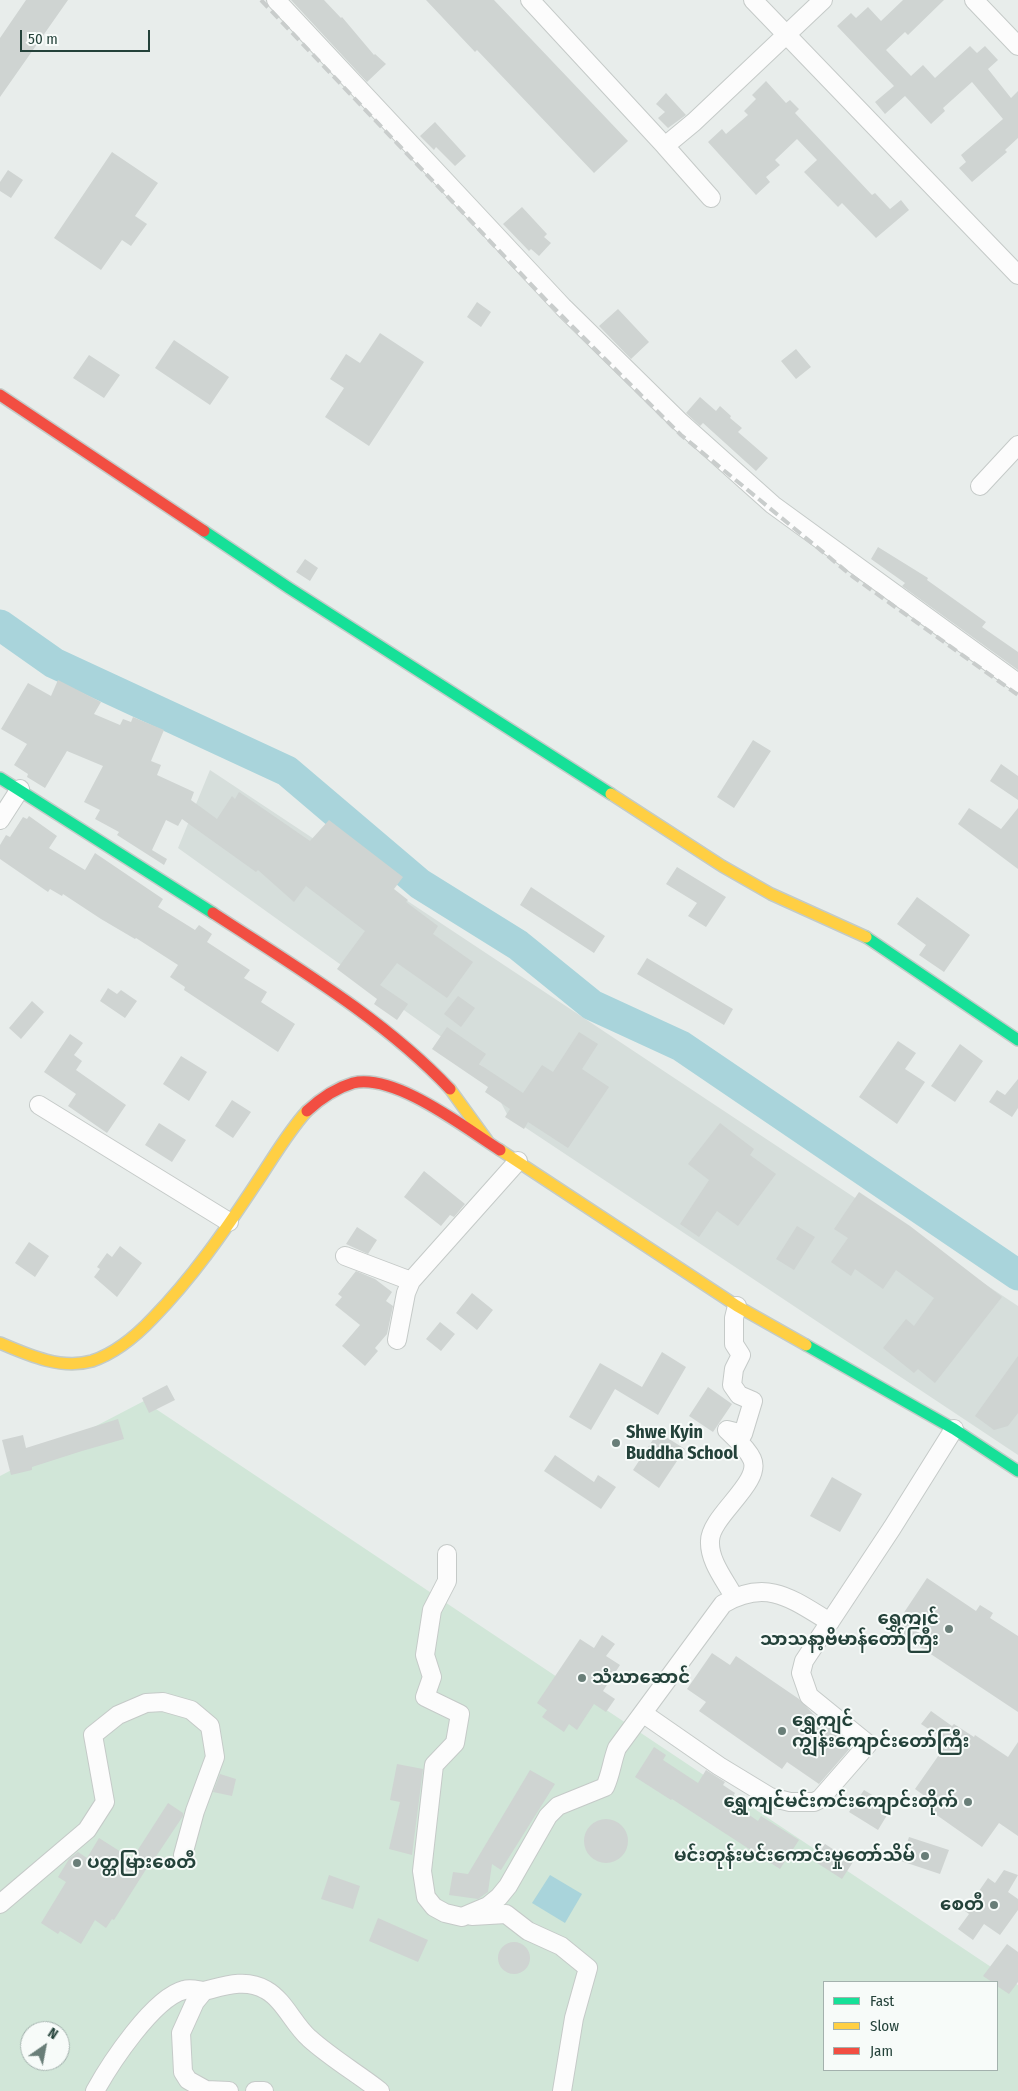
<!DOCTYPE html>
<html>
<head>
<meta charset="utf-8">
<style>
  body { margin:0 }
  #map { position:relative; width:1018px; height:2091px; overflow:hidden; background:#e8edeb; font-family:"Fira Sans Condensed",sans-serif }
  canvas { display:block }
  .legend { position:absolute; left:823px; top:1981px; width:175px; height:90px; box-sizing:border-box; background:#f7fbf9; border:1px solid #a3b1ad; margin:0; padding:6px 9px; list-style:none; font-size:15px; color:#24423a }
  .legend li { display:flex; align-items:center; gap:10px; height:25px }
  .legend b { width:25px; border:1px solid #a3b1ad }
  .north { position:absolute; left:20px; top:2021px; width:50px; height:50px; box-sizing:border-box; background:#f7fbf9; border:1px solid #a3b1ad; border-radius:50%; rotate:33deg; font-size:14px; font-weight:700; line-height:20px; text-align:center; color:#24423a }
  .north::after { content:''; display:block; margin:auto; width:18px; height:22px; background:#697e78; clip-path:polygon(50% 0,100% 100%,50% 72%,0 100%) }
  .scale { position:absolute; left:20px; top:30px; width:130px; height:22px; box-sizing:border-box; border:2px solid #24423a; border-top:0; padding-left:6px; font-size:15px; line-height:18px; white-space:nowrap; color:#24423a; -webkit-text-stroke:4px #f7fbf9; paint-order:stroke }
</style>
</head>
<body>
<div id="map">
<canvas width="1018" height="2091"></canvas>
<ul class="legend">
<li><b style="height:6px;background:#16e098"></b>Fast</li>
<li><b style="height:6px;background:#ffcf43"></b>Slow</li>
<li><b style="height:6px;background:#f24e42"></b>Jam</li>
</ul>
<div class="north">N</div>
<div class="scale">50 m</div>
</div>
<script>
const context = document.querySelector('canvas').getContext('2d');
context.lineJoin = 'round';
function fill(path, color) { context.fillStyle = color; context.fill(path, 'evenodd'); }
function strokePath(path, color, width, dash) { context.strokeStyle = color; context.lineWidth = width; context.lineCap = dash ? 'butt' : 'round'; context.setLineDash(dash || []); context.stroke(path); }
function drawText(font, color, halo, rows, align = 'center') {
  context.font = font + ' "Fira Sans Condensed","Noto Sans Myanmar",sans-serif'; context.lineWidth = 4; context.setLineDash([]); context.textBaseline = 'middle'; context.strokeStyle = halo; context.fillStyle = color; for (const [text, x, y, turn = 0] of rows) {
    context.save(); context.translate(x, y); context.rotate((+turn || 0) * Math.PI / 180); context.textAlign = isNaN(turn) ? turn : align; if (halo) context.strokeText(text, 0, 0); context.fillText(text, 0, 0); context.restore();
  }
}
fill(new Path2D(`
  M210,770L1018,1306V1455L508,1116L482,1066L178,848Z`), '#d6dedb');
fill(new Path2D(`
  M144,1401L1018,1985V2091H0V1476ZM824,1982H997V2070H824ZM30,2031H60V2061H30Z`), '#d1e6d8');
fill(new Path2D(`
  M550,1875L582,1894L565,1923L532,1903Z`), '#a9d4db');
strokePath(new Path2D(`
  M0,625L54,663L287,771L420,884L518,945L592,1005L681,1046L1018,1275`), '#a9d4db', 31);
fill(new Path2D(`
  M26,0H68L0,97V38Z
  M291,0H324L341,18L342,17L374,55L375,54L386,64L367,82Z
  M426,0H494L628,141L594,173L477,50L475,52Z
  M903,0H944L908,35L905,32L886,50L911,76L923,65L935,78L970,46L977,53L985,46L998,60L988,69L1011,98L1018,91V138L1005,150L1007,152L972,182L959,168L966,162L961,155L1003,119L972,82L943,108L945,111L931,124L905,96L885,114L875,102L894,86L837,26L851,13L856,18L868,7L881,21Z
  M766,81L786,103L790,100L799,109L795,113L872,195L875,193L890,209L901,200L909,210L876,238L842,203L838,207L804,172L817,160L797,139L775,160L780,165L766,177L770,182L756,195L708,142L722,129L726,134L748,115L744,111L756,99L752,95Z
  M666,93L686,115L668,128L658,118L665,112L656,104Z
  M435,122L466,156L455,166L436,147L434,150L420,136Z
  M112,152L158,183L135,216L147,224L131,246L122,240L101,270L54,238Z
  M8,170L23,180L11,198L0,191V182Z
  M522,207L547,234L544,237L551,243L539,256L531,249L529,251L503,224Z
  M477,302L491,312L481,327L467,317Z
  M618,309L649,342L631,359L599,326Z
  M380,333L424,362L369,446L325,417L344,388L330,379L346,354L360,363Z
  M174,340L229,377L210,405L155,368Z
  M796,349L811,367L796,379L781,361Z
  M89,355L120,375L104,398L73,378Z
  M700,397L716,411L720,406L731,416L730,418L742,428L738,432L768,458L756,471L703,423L700,426L686,413Z
  M878,547L928,578L927,580L986,622L982,627L1018,652V670L902,586L905,583L871,559Z
  M305,559L318,568L310,581L296,572Z
  M58,680L101,702L94,714L120,725L123,719L131,722L133,717L164,730L151,761L161,765L157,775L194,792L191,800L217,819L232,796L235,799L239,792L310,841L329,820L403,877L394,889L408,900L406,902L438,926L433,934L473,962L447,998L397,963L380,985L408,1004L397,1020L374,1004L377,999L337,969L365,931L306,886L294,902L258,870L256,872L182,819L178,826L166,820L152,850L167,859L164,865L117,835L119,832L95,819L100,810L84,802L103,766L67,751L45,788L27,777L28,774L14,765L27,744L1,729L28,683L51,696Z
  M753,740L771,751L734,808L717,797Z
  M1001,764L1018,776V800L990,781Z
  M969,808L1001,829L1018,808V869L958,824Z
  M29,816L57,836L49,848L85,870L95,853L163,899L158,907L195,930L199,925L212,934L207,942L250,970L244,978L267,992L261,1002L295,1024L278,1052L184,990L185,987L170,977L178,965L136,938L135,939L101,919L63,894L62,896L50,889L48,892L0,859V845L6,835L10,837L23,817L27,819Z
  M677,867L726,897L706,927L688,916L697,903L666,884Z
  M531,887L605,936L594,953L520,905Z
  M917,897L970,935L944,972L919,955L926,945L897,924Z
  M647,958L733,1009L724,1025L637,974Z
  M108,988L117,994L121,990L137,1001L125,1018L100,1001Z
  M458,996L475,1008L461,1027L444,1014Z
  M32,1001L44,1012L21,1039L9,1028Z
  M447,1027L486,1054L479,1064L523,1093L542,1065L553,1072L579,1032L598,1044L582,1069L609,1087L568,1148L528,1122L524,1129L505,1117L510,1109L485,1092L488,1087L432,1049Z
  M70,1034L83,1043L74,1055L82,1061L76,1070L126,1105L107,1133L68,1106L76,1094L44,1072Z
  M898,1041L916,1053L905,1069L925,1082L897,1124L859,1097Z
  M960,1044L983,1061L955,1102L931,1086Z
  M181,1056L207,1072L189,1101L163,1084Z
  M1018,1079V1108L1012,1117L989,1102L997,1090L1005,1095Z
  M232,1100L251,1112L233,1138L215,1126Z
  M159,1123L186,1140L172,1162L145,1145Z
  M720,1123L754,1149L750,1155L776,1174L738,1226L717,1211L699,1237L680,1224L709,1180L688,1164Z
  M424,1171L465,1204L454,1217L450,1215L441,1226L404,1197Z
  M859,1192L910,1226L1002,1297L935,1383L918,1369L914,1373L883,1348L906,1319L914,1326L934,1298L896,1270L883,1289L855,1269L851,1276L831,1262L848,1238L834,1229Z
  M797,1226L815,1237L794,1270L776,1259Z
  M357,1227L377,1240L368,1254L346,1244Z
  M29,1242L49,1256L35,1277L15,1263Z
  M120,1246L142,1263L117,1297L94,1277L100,1269L97,1267L107,1253L112,1257Z
  M356,1271L375,1279L392,1292L386,1301L393,1306L387,1334L375,1348L378,1351L365,1366L342,1346L360,1325L335,1305L342,1297L338,1294Z
  M472,1293L493,1310L477,1330L456,1313Z
  M440,1322L455,1334L441,1351L426,1339Z
  M662,1352L686,1367L658,1415L615,1389L591,1430L569,1417L600,1363L642,1387Z
  M1018,1356V1413L1008,1426L994,1430L975,1416Z
  M167,1385L175,1400L149,1413L142,1398Z
  M708,1387L732,1404L713,1432L689,1416Z
  M118,1419L124,1439L82,1451L32,1467V1470L11,1475L2,1440L23,1435L26,1448Z
  M658,1432L685,1449L659,1488L633,1470Z
  M555,1455L594,1482L598,1475L616,1487L601,1509L544,1471Z
  M832,1477L862,1494L840,1532L810,1516Z
  M927,1578L976,1611L980,1605L993,1613L990,1618L1018,1636V1712L893,1629Z
  M602,1635L615,1644L606,1656L620,1665L603,1691L615,1699L606,1712L594,1704L577,1730L569,1724L564,1732L542,1717L547,1710L537,1703L580,1639L594,1648Z
  M712,1653L730,1665L736,1656L799,1699L817,1718L853,1745L819,1784L787,1762L782,1769L699,1711L706,1702L687,1689Z
  M931,1711L952,1726L954,1724L974,1737L975,1735L1008,1757L1018,1742V1836L999,1823L982,1847L921,1804L926,1797L915,1789L948,1742L921,1724Z
  M654,1747L666,1755L663,1760L698,1783L706,1770L725,1782L723,1785L735,1793L730,1802L758,1821L761,1816L799,1840L780,1869L672,1799L671,1800L635,1777Z
  M397,1764L423,1769L412,1855L389,1849L400,1802L390,1800Z
  M530,1770L555,1784L501,1870L492,1864L488,1892L478,1899L449,1895L453,1872L468,1874Z
  M220,1774L236,1779L232,1796L213,1792Z
  M864,1790L892,1807L878,1830L849,1812Z
  M168,1803L183,1813V1816L151,1864L150,1863L114,1920L112,1919L106,1928L95,1920L81,1944L60,1931L58,1934L41,1923L66,1882L58,1877L69,1859L78,1852L87,1858L99,1838L132,1859Z
  M584 1841a22 22 0 1 1 44 0a22 22 0 1 1-44 0Z
  M909,1837L949,1850L940,1874L901,1861Z
  M825,1844L853,1862L842,1879L814,1861Z
  M1004,1870L1018,1875L1008,1892L1018,1899V1910L1000,1935L984,1924L973,1940L958,1929L969,1914L965,1911L988,1878L995,1883Z
  M329,1875L360,1886L353,1909L321,1899Z
  M378,1918L428,1940L418,1962L369,1941Z
  M498 1958a16 16 0 1 1 32 0a16 16 0 1 1-32 0Z
  M1007,1944L1018,1952V1982L1009,1994L997,1986V1982H992L983,1976Z`), '#cfd4d2');
const street = new Path2D(`
  M276,0L563,307L679,421L773,505L1018,683
  M530,0L665,146L694,122L823,0
  M753,0L1018,275
  M974,0L1018,46
  M665,146L711,198
  M980,486L1018,445
  M0,820L20,789
  M39,1105L229,1222
  M345,1256L411,1281
  M397,1340L406,1293L411,1281L518,1161
  M727,1430C735,1438 747,1448 752,1459C763,1482 710,1516 710,1541C709,1561 725,1580 734,1597
  M727,1430L743,1434L753,1401L739,1395L732,1385L734,1369L741,1355L734,1344V1318L737,1306
  M447,1554V1581L432,1610L425,1655L432,1677L425,1697L460,1714L455,1743L434,1765L422,1871L426,1897L434,1907L445,1913L462,1917L488,1906L499,1897L508,1886L548,1816L558,1806L605,1787C611,1774 612,1761 617,1748L723,1604C767,1578 792,1599 830,1622
  M644,1714L719,1766L770,1797L790,1802H814L820,1799L868,1744L809,1696L801,1673L804,1661L892,1528L954,1429
  M0,1904L87,1830L105,1802L93,1735L118,1715L146,1703L163,1702L191,1710L210,1726L215,1757L195,1811L183,1855
  M472,1916L506,1914L528,1931L561,1946L588,1968L574,2018L562,2091
  M95,2091C110,2064 153,1998 184,1990C190,1988 197,1990 204,1991
  M229,2091L206,2090L188,2080L183,2072L181,2033L195,2002L204,1991C224,1986 246,1978 266,1990C284,2000 294,2025 309,2038C331,2058 357,2073 380,2091
  M255,2091H264`);
const fast = new Path2D(`
  M204,531L289,588L611,794
  M0,778L213,913
  M866,937L1018,1040
  M806,1345L954,1429L1018,1471`);
const slow = new Path2D(`
  M611,794L722,866L771,894L866,937
  M450,1089L487,1140
  M500,1150L737,1306L806,1345
  M0,1343C28,1355 61,1370 92,1361C116,1353 136,1336 153,1318C192,1278 224,1232 255,1185C272,1160 287,1133 307,1111`);
const jam = new Path2D(`
  M0,395L204,531
  M213,913C294,966 383,1018 450,1089
  M307,1111C320,1099 336,1088 353,1083C395,1073 465,1128 500,1150`);
strokePath(street, '#c5cac8', 20);
strokePath(fast, '#c3cbc8', 14);
strokePath(slow, '#c3cbc8', 14);
strokePath(jam, '#c3cbc8', 14);
strokePath(street, '#fcfcfc', 18);
strokePath(fast, '#16e098', 11);
strokePath(slow, '#ffcf43', 11);
strokePath(jam, '#f24e42', 11);
strokePath(new Path2D(`
  M261,0L544,298L681,435L852,576L1018,695`), '#c9cdcc', 4, [10, 5]);
for (const [x, y, r, color] of [
  [616,1443,5,"#697e78"],
  [949,1629,5,"#697e78"],
  [582,1678,5,"#697e78"],
  [782,1731,5,"#697e78"],
  [968,1802,5,"#697e78"],
  [925,1856,5,"#697e78"],
  [77,1863,5,"#697e78"],
  [994,1905,5,"#697e78"]
]) { const dot = new Path2D(); dot.arc(x, y, r, 0, 2 * Math.PI); context.fillStyle = color; context.fill(dot); strokePath(dot, '#f7fbf9', 2); }
drawText('bold 18px', '#24423a', '#f7fbf9', [
  ["Shwe Kyin",626,1433],
  ["Buddha School",626,1454],
  ["ရွှေကျင်",939,1619,"right"],
  ["သာသနာ့ဗိမာန်တော်ကြီး",939,1640,"right"],
  ["သံဃာဆောင်",592,1678],
  ["ရွှေကျင်",792,1721],
  ["ကျွန်းကျောင်းတော်ကြီး",792,1742],
  ["ရွှေကျင်မင်းကင်းကျောင်းတိုက်",958,1802,"right"],
  ["မင်းတုန်းမင်းကောင်းမှုတော်သိမ်",915,1856,"right"],
  ["ပတ္တမြားစေတီ",87,1863],
  ["စေတီ",984,1905,"right"]
], 'left');
</script>
</body>
</html>
